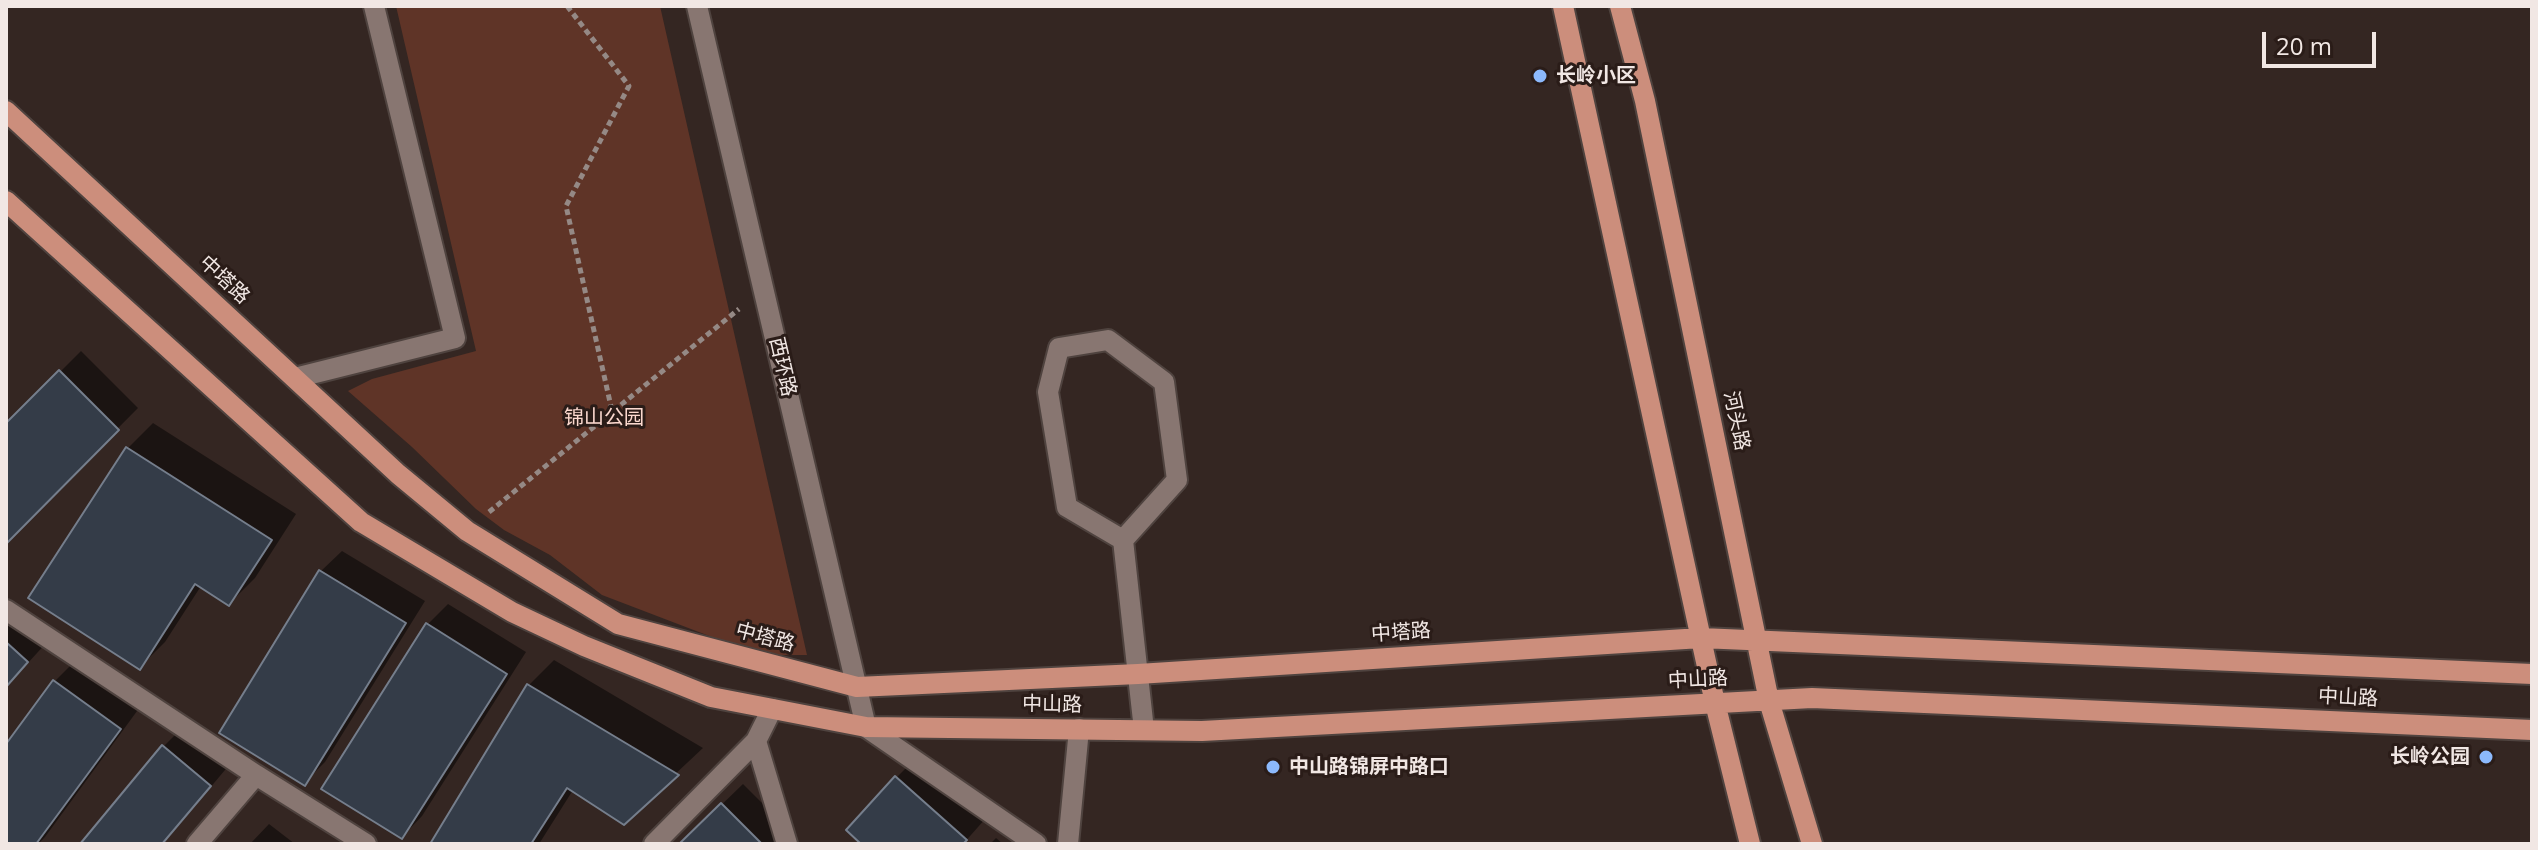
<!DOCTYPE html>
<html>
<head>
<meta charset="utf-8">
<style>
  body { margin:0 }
  #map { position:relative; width:2538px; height:850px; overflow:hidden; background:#342622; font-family:"Open Sans",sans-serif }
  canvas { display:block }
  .frame { position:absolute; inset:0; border:8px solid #f1e7e4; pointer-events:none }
  .scale { position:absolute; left:2262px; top:32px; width:114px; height:36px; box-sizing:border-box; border:4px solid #f1e7e4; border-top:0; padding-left:10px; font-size:24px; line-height:28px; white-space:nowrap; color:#f1e7e4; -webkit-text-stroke:6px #2a1c18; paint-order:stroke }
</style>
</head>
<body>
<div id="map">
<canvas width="2538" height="850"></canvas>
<div class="frame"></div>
<div class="scale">20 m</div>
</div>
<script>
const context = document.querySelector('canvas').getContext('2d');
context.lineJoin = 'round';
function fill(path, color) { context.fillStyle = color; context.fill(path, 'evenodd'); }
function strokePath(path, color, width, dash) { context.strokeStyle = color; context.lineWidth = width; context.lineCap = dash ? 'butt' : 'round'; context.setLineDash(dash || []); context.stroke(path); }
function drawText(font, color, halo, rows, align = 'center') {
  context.font = font + ' "Open Sans","Noto Sans SC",sans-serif'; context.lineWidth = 6; context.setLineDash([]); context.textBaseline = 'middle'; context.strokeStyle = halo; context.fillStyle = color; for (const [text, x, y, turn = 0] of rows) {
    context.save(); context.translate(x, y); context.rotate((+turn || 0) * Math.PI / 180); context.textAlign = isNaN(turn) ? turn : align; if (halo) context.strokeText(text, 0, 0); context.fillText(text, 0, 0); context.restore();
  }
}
fill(new Path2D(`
  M396,6H660L807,655H759L602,595L550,555L504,530L476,509L412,447L348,391L372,379L476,351Z`), '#5f3427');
fill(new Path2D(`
  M81,351L138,408L6,541V426Z
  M153,423L296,514L255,578L229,604L201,586L165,642L140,667L31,598L128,448Z
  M342,551L425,601L325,762L304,783L321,571Z
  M6,604L48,641L6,687Z
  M448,604L526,652L422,816L402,837L428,624Z
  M554,660L703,748L624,822L573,790L539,844H432L529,685Z
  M75,661L140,707L45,837L38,844H6V747L55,681Z
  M184,726L230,764L163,844H82L164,746Z
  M917,757L986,818L963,844H864L896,778Z
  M743,784L797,838L792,844H681Z
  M269,824L295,844H250Z
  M996,838L1003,844H990Z`), '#0007');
const building = new Path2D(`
  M59,370L119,430L6,544V423Z
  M126,447L272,540L229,606L195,584L140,670L28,598Z
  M319,570L406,623L305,786L219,733Z
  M426,623L507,674L402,839L321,789Z
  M6,642L28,662L6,687Z
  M53,680L121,729L36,844H6V744Z
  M527,684L679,775L624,825L567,788L531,844H430Z
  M162,745L211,786L162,844H80Z
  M895,776L967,840L963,844H861L846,830Z
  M721,803L762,844H679Z`);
fill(building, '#343c48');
strokePath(building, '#757e8c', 2);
const minor = new Path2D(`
  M697,6L866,727L1036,844
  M295,378L455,338L374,6
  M1123,540L1067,507L1048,392L1059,348L1108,340L1164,382L1177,480L1123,540L1144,730
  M6,610L256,775L366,844
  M756,741L787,844
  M197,844L256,775
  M654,844L756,741L772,709
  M1068,844L1079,729`);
const major = new Path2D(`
  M1563,6L1715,703L1750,844
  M1620,6L1645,101L1769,701L1812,844
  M6,111L398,474L467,531L618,624L857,687L1138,674L1701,638L2532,674
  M6,201L361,522L512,612L584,646L711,697L866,727L1202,731L1812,698L2532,730`);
strokePath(minor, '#4f433f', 24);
strokePath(major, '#4f433f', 24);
strokePath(new Path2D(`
  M567,6L629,86L566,206L612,411
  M489,512L739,309`), '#958985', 5, [6, 4]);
strokePath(minor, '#887671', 20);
strokePath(major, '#cc8e7c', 20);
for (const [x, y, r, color] of [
  [1540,76,8,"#8cb9fc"],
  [2486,757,8,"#8cb9fc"],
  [1273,767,8,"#8cb9fc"]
]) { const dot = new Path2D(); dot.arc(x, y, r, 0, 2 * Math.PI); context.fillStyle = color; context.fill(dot); strokePath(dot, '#2a1c18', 3); }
drawText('bold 20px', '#f1e7e4', '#2a1c18', [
  ["长岭小区",1556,76],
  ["长岭公园",2470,757,"right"],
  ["中山路锦屏中路口",1289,767]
], 'left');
drawText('20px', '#f1e7e4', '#2a1c18', [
  ["中塔路",224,280,43],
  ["西环路",782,367,77],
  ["河头路",1736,421,78],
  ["中塔路",1401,633,-4],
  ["中塔路",765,638,15],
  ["中山路",1698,680,-3],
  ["中山路",2348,698,3],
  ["中山路",1052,705,1]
]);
drawText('20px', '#fbd8ce', '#2a1c18', [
  ["锦山公园",604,418]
]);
</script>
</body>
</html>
